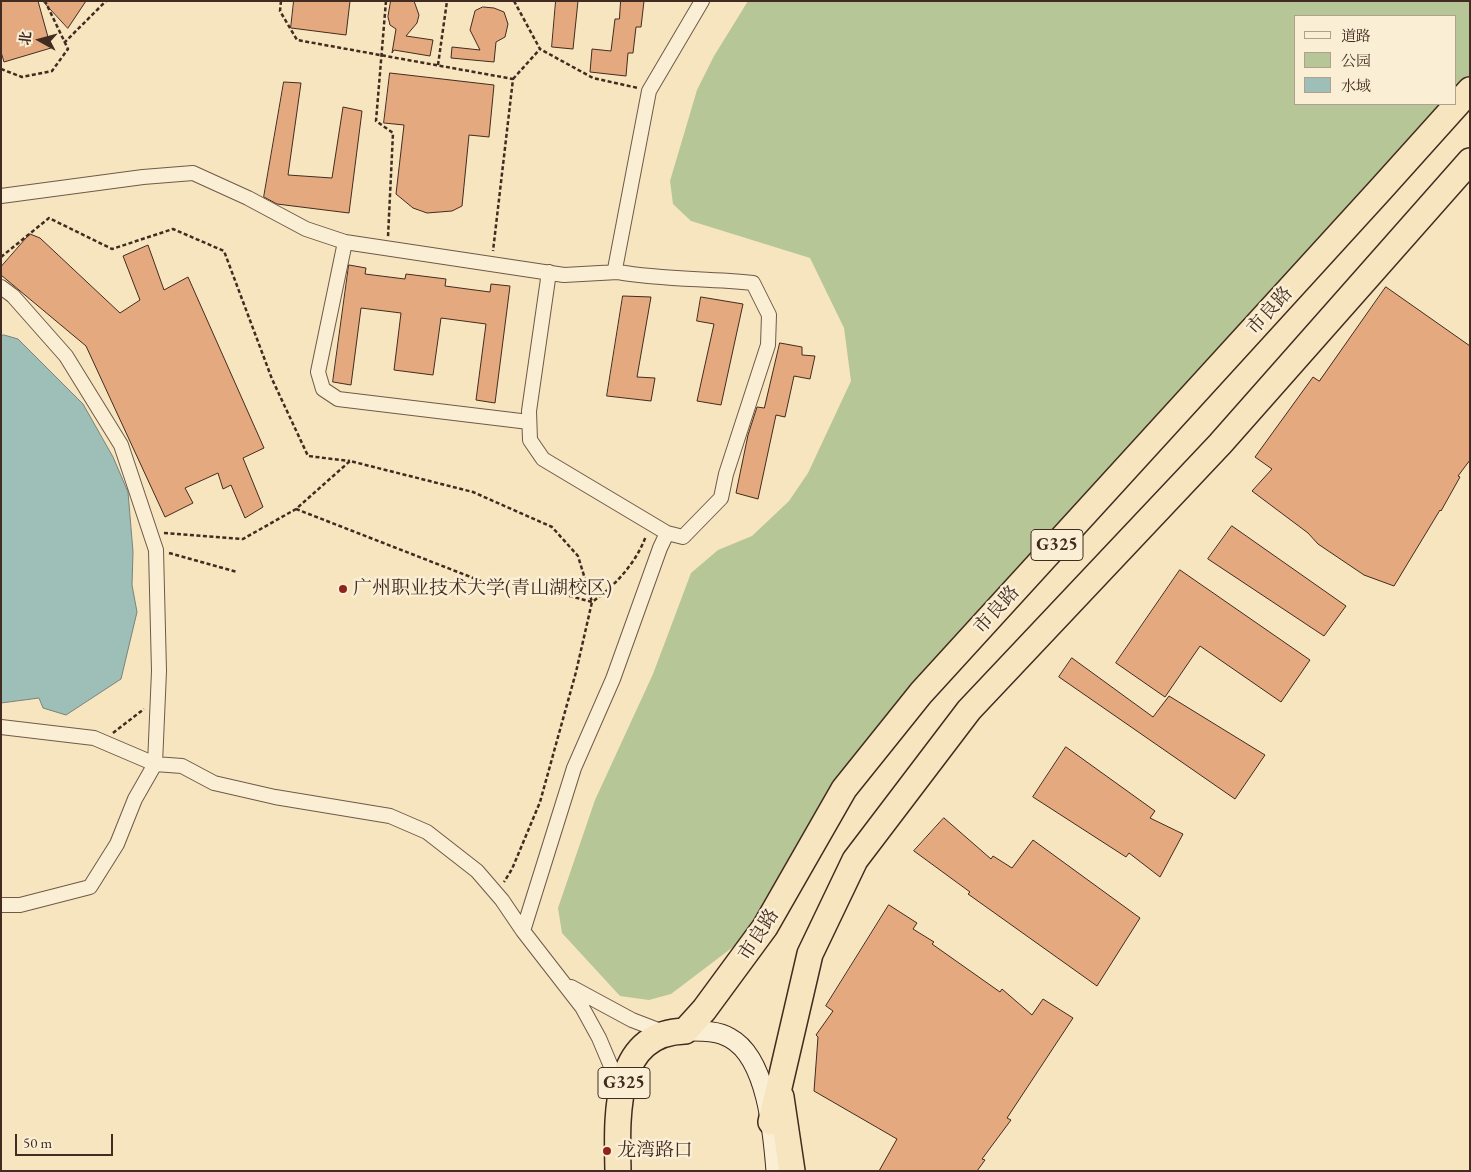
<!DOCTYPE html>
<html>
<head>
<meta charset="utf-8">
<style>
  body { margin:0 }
  #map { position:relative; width:1471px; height:1172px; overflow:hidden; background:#f7e5bf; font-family:"EB Garamond","Noto Serif SC",serif }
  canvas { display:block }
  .frame { position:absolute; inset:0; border:2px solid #422b20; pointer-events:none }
  .legend { position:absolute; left:1294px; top:15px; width:162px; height:90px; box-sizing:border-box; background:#faeed5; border:1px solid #b0a08d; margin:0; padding:6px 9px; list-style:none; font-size:15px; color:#422b20 }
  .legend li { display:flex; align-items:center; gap:10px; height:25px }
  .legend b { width:25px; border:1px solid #b0a08d }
  .north { position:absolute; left:15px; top:15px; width:50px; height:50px; -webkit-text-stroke:4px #faeed5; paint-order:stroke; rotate:277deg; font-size:14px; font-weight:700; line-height:20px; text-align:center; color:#422b20 }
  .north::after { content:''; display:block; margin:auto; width:18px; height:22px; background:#422b20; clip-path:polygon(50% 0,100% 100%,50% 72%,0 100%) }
  .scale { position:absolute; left:15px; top:1134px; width:98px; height:22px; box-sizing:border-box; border:2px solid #422b20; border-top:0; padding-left:6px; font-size:15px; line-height:18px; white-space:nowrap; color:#422b20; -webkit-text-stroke:4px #faeed5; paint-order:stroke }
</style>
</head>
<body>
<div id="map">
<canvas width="1471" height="1172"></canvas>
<div class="frame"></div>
<ul class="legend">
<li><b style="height:6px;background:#faeed5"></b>道路</li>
<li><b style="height:14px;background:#b7c696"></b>公园</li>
<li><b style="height:14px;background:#9ebeb8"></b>水域</li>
</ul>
<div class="north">北</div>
<div class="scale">50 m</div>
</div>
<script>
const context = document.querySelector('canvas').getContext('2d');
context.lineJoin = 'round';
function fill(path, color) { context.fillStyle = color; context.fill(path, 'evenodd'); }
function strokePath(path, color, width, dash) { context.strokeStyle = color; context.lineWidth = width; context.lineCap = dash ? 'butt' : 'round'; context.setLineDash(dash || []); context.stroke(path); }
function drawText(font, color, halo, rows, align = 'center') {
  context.font = font + ' "EB Garamond","Noto Serif SC",serif'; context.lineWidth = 5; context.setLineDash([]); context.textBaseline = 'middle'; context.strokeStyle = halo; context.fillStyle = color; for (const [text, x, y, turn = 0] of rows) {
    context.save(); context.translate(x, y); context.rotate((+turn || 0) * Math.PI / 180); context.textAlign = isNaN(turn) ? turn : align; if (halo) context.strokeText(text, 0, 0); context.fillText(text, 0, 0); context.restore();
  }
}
fill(new Path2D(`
  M748,1H1470V78L1455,95V16H1295V104H1447L876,738L759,920L733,947L671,994L649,1000L620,996L562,933L558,908L595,800L653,674L691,573L718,550L752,536L789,501L808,473L851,381L844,328L810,258L691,221L673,204L670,181L697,90L714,56Z`), '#b7c696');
const water = new Path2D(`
  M4,335L18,339L83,404L113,457L128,492L133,552L132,585L137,612L121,679L66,715L43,708L39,698L1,703V336Z`);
fill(water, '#9ebeb8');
strokePath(water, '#79837b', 1);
const building = new Path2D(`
  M1,1H38L51,48L4,62L1,52Z
  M43,1H86L68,28Z
  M294,1H350L346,35L291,28Z
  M391,1H414L419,15L417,23L406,36L433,40L430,56L394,50L392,53L396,29L390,25L388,17Z
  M556,1H578L573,49L552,47Z
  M621,1H644L641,27H636L633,53H628L626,76L590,72L592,49L611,51L615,19H619Z
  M483,7L494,8L504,12L508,24L505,37L496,42L494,62L451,58L452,47L480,50L470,30L475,11Z
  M390,73L494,85L489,137L469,135L462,206L452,211L427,213L413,208L396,194L404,125L384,123Z
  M284,82L301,83L288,175L332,178L343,107L362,111L349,213L277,204L264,197Z
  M30,234L40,238L120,313L140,300L123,256L148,245L164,290L188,277L264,448L243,458L263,507L245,518L231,485L223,489L218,473L185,488L193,503L165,517L86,346L1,275V267Z
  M349,265L366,268L365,274L405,279L406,274L446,279L445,286L490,292L491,284L510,286L495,403L476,400L486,324L441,318L433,375L394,370L401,313L361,308L351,385L333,382Z
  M1386,287L1470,346V460L1458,476L1460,477L1441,511L1440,510L1394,586L1364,575L1318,544L1308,533L1252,491L1272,469L1255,457L1313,377L1319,381Z
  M623,296L651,297L637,377L655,378L651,401L607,396Z
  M701,297L743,304L721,405L697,401L714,324L697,321Z
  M780,343L802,347V355L815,356L810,379L794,376L785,417L776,415L758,499L736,493L748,435L757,407L764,408Z
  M1232,526L1346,606L1324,636L1208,559Z
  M1180,570L1310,660L1281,702L1200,646L1165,697L1116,663Z
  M1072,658L1153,717L1169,696L1265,755L1235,799L1059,677Z
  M1066,747L1155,811L1150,818L1183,834L1160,877L1129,853L1126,857L1033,797Z
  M944,818L991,859L993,856L1012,868L1033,840L1140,918L1097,986L968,894L970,892L914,851Z
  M889,905L917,923L913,929L934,942L932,944L1000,992L1002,989L1032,1015L1043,999L1073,1018L1007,1118L1011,1120L982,1159L985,1160L977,1171H879L897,1139L814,1091L818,1037L816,1035L833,1011L826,1006Z`);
fill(building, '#e4a97e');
strokePath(building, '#422b20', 1);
const street = new Path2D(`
  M1,196L143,177L193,173L248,198L306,229L345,242L564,275L618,272
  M345,242L318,372L323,389L338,399L529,422
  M549,272L529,411L530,440L543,459L667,533
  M1,287L13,296L66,356L121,445L156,550L159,671L155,764L135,799L117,844L90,887L20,905H1
  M1,727L94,738L155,764L182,766L214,783L275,797L390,816L427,832L477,871L502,900L523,931
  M571,987L632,1020L666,1033
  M621,1090L599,1038L582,1007L523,931L574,768L613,679L660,548L667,533L683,537L721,498L726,474L768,345L769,315L753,283C708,278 663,280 618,272L615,269L649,91L702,1`);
const secondary = new Path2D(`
  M685,1031C699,1031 717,1030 730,1038C767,1058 773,1133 776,1171`);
const highway = new Path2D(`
  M781,1097L792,1171
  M771,1122L810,954L855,860L969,710L1220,444L1470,161
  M618,1171C617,1118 612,1033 685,1031L704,1010L765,927L844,789L921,693L1381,189L1470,90`);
strokePath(street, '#6f5a48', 16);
strokePath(secondary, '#422b20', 21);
strokePath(highway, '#422b20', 28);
strokePath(new Path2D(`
  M281,1L280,11L297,40L513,79L493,251
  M386,1L376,121L393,133L388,237
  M514,1L540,49L593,78L638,88
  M64,43L106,1
  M438,65L447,1
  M1,69L22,77L52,71L68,49L45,1
  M513,79L540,49
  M1,257L49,218L112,249L173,229L224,251L272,379L308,456L350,461
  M296,509L499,588L511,580L592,602C615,586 636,563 646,536
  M164,533L243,539L296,509L350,461L473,492L552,527L578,556L592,602L576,672L540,802L512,869L504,882
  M169,553L237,572
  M113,733L144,709`), '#422b20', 2.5, [4, 2.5]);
strokePath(street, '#faeed5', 14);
strokePath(secondary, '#faeed5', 19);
strokePath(highway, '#f7e5bf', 25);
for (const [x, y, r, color] of [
  [343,589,5,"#8f2418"],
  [607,1151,5,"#8f2418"]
]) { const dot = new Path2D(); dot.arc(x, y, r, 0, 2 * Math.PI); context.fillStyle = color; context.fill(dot); strokePath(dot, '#faeed5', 2); }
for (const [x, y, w] of [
  [1057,545,52],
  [624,1083,52]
]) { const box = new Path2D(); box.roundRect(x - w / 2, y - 15.5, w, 31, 4); context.fillStyle = '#faeed5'; context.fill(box); strokePath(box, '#422b20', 1); }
drawText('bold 18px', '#422b20', null, [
  ["G325",1057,545],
  ["G325",624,1083]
]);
drawText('19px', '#422b20', '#faeed5', [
  ["市良路",1270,311,-48],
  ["市良路",997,610,-48],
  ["市良路",759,935,-57]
]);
drawText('19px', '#422b20', '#faeed5', [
  ["广州职业技术大学(青山湖校区)",353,589],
  ["龙湾路口",617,1151]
], 'left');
</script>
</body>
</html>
